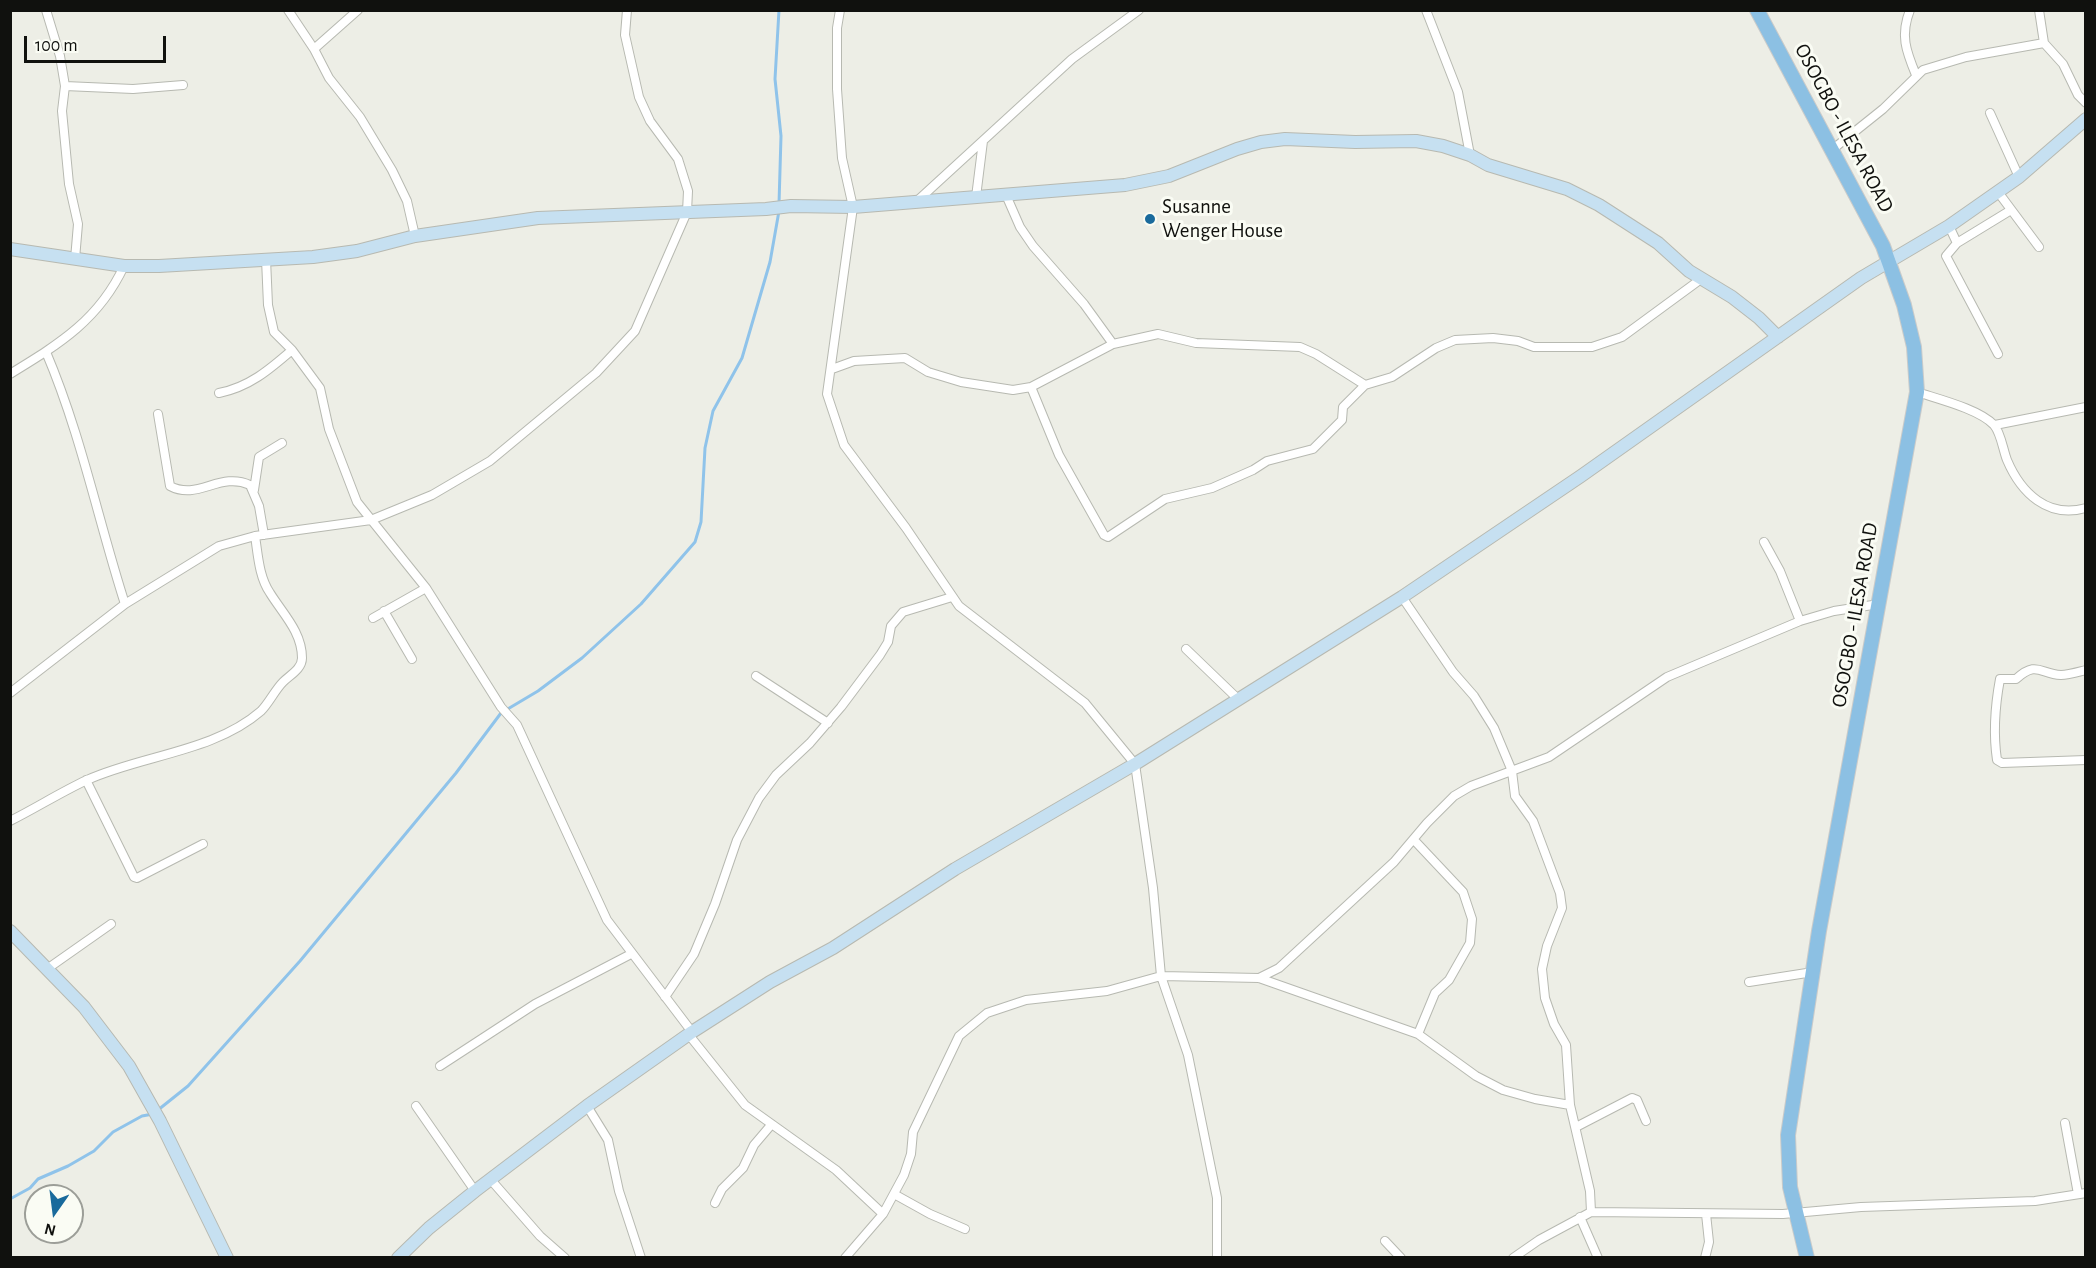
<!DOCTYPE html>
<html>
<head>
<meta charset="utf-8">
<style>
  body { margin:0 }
  #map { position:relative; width:2096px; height:1268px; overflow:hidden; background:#edeee6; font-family:"Alegreya Sans",sans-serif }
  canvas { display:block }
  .frame { position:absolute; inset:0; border:12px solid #10110e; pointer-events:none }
  .north { position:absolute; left:24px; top:1184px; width:60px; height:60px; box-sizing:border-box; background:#fafcf4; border:2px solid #9c9e98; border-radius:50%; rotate:194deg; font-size:16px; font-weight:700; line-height:24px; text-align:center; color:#10110e }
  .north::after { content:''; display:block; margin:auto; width:21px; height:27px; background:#196a9c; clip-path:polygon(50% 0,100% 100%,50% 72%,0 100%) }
  .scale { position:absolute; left:24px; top:36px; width:142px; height:27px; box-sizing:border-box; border:3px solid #10110e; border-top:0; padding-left:8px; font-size:18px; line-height:21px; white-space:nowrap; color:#10110e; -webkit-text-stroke:4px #fafcf4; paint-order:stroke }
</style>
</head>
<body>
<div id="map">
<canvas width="2096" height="1268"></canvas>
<div class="frame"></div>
<div class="north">N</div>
<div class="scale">100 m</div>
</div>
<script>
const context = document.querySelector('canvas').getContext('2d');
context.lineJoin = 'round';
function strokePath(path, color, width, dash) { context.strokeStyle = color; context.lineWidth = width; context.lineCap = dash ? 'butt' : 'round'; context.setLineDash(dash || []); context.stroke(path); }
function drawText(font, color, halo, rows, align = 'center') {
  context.font = font + ' "Alegreya Sans",sans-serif'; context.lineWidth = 6; context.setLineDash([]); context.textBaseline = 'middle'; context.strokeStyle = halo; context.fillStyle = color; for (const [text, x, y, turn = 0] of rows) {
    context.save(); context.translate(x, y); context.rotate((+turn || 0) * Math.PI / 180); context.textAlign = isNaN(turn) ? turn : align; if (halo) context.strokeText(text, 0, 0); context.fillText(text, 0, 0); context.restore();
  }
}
strokePath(new Path2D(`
  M779,10L775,79L781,136L779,204
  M158,1110L188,1086L300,961L456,773L501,713L538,691L582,658L641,604L695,542L701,522L705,448L713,411L742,358L770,262L779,211
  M10,1199L30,1188L38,1179L68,1166L94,1151L113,1132L142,1116L153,1114`), '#8fc3ea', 3);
const street = new Path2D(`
  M46,10L60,56L65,86L62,111L69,184L78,224L75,259
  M288,10L314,49L329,78L360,117L392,170L407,201L415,236
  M840,10L837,28V89L842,158L853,207L827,394L844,445L906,528L959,606L1085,703L1135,764L1153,888L1161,976L1188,1055L1217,1198V1258
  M1426,10L1458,92L1470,155
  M1910,10C1900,35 1906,51 1916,75
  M2039,10L2044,43L2063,64L2078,95L2086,103
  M314,49L358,10
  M65,86L133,89L183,85
  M1990,113L2019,177
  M1833,149L1883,109L1923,70L1966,57L2044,43
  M1998,192L2039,247
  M1006,195L1020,227L1033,246L1084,304L1113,344
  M976,197L983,141
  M916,202L1072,59L1139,10
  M1949,226L1957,243
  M266,259L268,305L274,332L292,350L320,388L329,429L357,502L426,588L501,707L517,725L607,920L692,1032
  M46,352C81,434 98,520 125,604
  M1998,354L1946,256L1957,243L2011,210
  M832,369L854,361L905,358L928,372L961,382L1013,390L1031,387L1113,344L1158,334L1196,343L1300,347L1316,354L1365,385
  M10,374C59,344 99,320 124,266
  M1031,387L1059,455L1104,535L1108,537L1165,499L1212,488L1253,470L1267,461L1313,449L1342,420L1343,407L1365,385L1392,377L1436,348L1455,340L1493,338L1518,341L1534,347H1592L1622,337L1701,279
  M1917,392C1938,399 1979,409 1994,425C2001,433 2003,450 2007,460C2021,493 2048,519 2086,508
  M219,393C249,387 269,370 292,350
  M158,414L170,486C198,501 220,471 250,485L259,506L264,535
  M1995,425L2086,407
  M254,490L259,457L282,443
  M1764,542L1780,571L1800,621
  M1402,597L1453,672L1474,696L1494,728L1512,771L1515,796L1533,821L1560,893L1562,908L1547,946L1542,969L1545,998L1554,1024L1566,1045L1570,1105L1590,1191L1591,1212
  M384,611L412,659
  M373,618L426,588
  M1186,649L1238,699
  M2086,670C2078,672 2068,675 2061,675C2040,674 2037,660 2016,679H2000C1995,706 1993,733 1997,760L2002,763L2086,760
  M756,676L828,723
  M10,693L125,604L219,546L255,536L371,520L432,495L490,461L596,373L635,331L687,212L688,191L678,159L650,121L639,97L625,35L627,10
  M86,780L134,877L137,878L203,844
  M10,821C36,808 61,792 87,780C142,755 214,752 261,711C269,703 275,690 283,682C290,675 302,669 302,658C302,632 283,614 270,593C259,577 258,555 255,536
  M1414,840L1463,892L1472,919L1470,943L1449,980L1435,993L1418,1034
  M47,969L111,924
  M1259,978L1279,968L1394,862L1427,823L1454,796L1471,786L1549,757L1667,677L1800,621L1834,611L1879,604
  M1749,982L1813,972
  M665,997L694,954L715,904L737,840L759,798L776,775L810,743L841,707L880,655L888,642L891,626L903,612L952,597
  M689,1035L745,1105L836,1170L883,1214
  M440,1066L535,1004L631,954
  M416,1106L475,1191
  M587,1106L608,1140L619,1191L641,1258
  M2065,1123L2078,1194
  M1576,1127L1632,1098L1637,1100L1646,1121
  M491,1180L540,1236L565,1258
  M894,1194L930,1214L965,1229
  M715,1203L722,1189L743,1168L754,1145L771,1125
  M1580,1217L1598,1258
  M1385,1241L1401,1258
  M845,1258L883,1214L904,1175L911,1154L913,1132L959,1036L987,1013L1026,1000L1107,991L1161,976L1259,978L1418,1034L1476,1076L1503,1090L1535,1099L1570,1105
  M1513,1258L1539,1240L1591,1212L1783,1214L1861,1207L2035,1201L2086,1193
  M1705,1258L1709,1242L1706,1214`);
const secondary = new Path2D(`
  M10,249L124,266H159L313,257L357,251L415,236L538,218L766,209L791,206L853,207L1125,185L1169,176L1237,149L1261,142L1285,139L1355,142L1416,141L1443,146L1470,155L1488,165L1567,189L1599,205L1658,243L1689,271L1732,297L1759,318L1778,337
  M10,931L84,1007L129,1066L160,1121L227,1258
  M398,1258L429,1228L475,1191L587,1106L692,1032L770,982L833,948L955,869L1135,764L1402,597L1581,476L1861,278L1949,226L2019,177L2086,119`);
const primary = new Path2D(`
  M1757,10L1883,246L1904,305L1914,347L1917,392L1819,931L1788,1135L1790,1187L1807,1258`);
strokePath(street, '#b7b9b1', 10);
strokePath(secondary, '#b7b9b1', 14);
strokePath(primary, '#cacbca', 16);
strokePath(street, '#fff', 8);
strokePath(secondary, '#c6e0f1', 12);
strokePath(primary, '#8cc0e3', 14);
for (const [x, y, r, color] of [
  [1150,219,6,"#196a9c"]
]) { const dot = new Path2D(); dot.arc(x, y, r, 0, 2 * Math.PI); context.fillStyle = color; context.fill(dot); strokePath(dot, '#fafcf4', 2); }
drawText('21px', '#10110e', '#fafcf4', [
  ["OSOGBO - ILESA ROAD",1844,128,62],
  ["OSOGBO - ILESA ROAD",1855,615,-80]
]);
drawText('21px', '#10110e', '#fafcf4', [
  ["Susanne",1162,207],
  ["Wenger House",1162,231]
], 'left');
</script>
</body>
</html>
